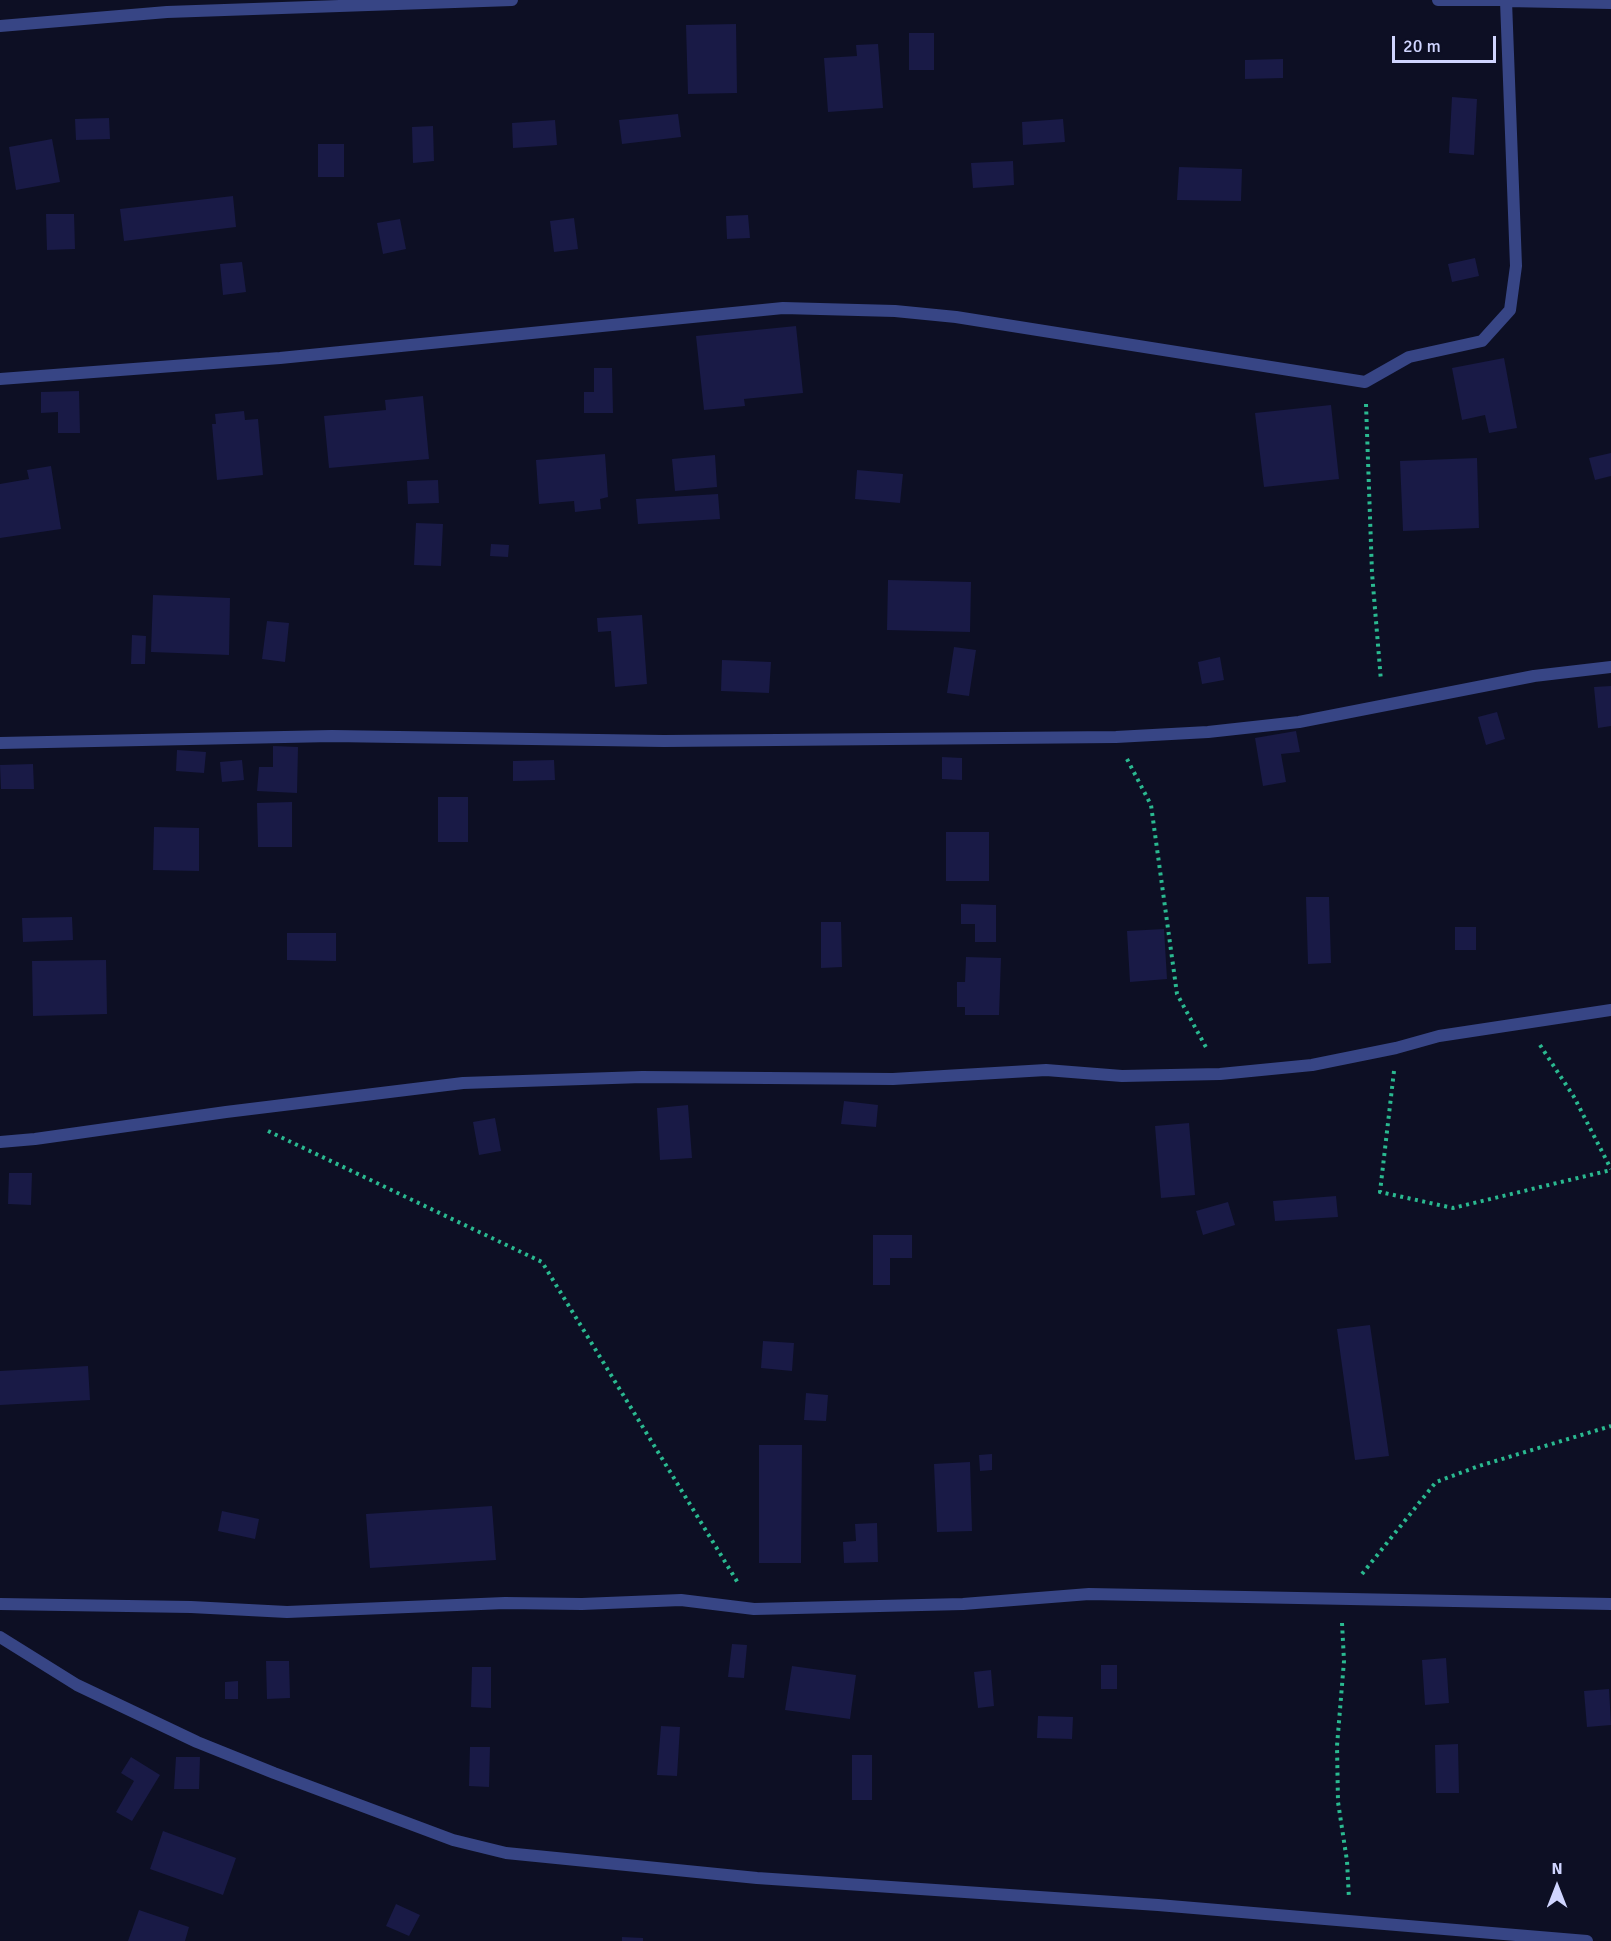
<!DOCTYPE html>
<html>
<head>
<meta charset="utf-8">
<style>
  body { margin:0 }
  #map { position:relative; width:1611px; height:1941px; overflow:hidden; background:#0d0f24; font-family:Signika,sans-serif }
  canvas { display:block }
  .north { position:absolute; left:1527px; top:1857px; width:60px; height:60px; -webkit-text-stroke:4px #0d0f24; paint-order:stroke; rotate:0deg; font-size:16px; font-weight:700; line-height:24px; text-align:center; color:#d0d5ff }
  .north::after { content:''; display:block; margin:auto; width:21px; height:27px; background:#d0d5ff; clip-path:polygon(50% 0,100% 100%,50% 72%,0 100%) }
  .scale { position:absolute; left:1392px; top:36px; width:104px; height:27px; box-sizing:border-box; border:3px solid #d0d5ff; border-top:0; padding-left:8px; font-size:18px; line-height:21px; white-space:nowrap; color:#d0d5ff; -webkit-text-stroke:4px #0d0f24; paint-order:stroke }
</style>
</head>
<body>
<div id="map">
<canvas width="1611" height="1941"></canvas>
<div class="north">N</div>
<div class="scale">20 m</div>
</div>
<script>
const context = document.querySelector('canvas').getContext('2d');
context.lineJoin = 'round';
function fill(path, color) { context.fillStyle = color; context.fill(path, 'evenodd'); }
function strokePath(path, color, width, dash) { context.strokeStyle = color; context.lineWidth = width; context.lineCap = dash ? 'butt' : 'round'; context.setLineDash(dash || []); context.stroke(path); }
fill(new Path2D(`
  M736,24L737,93L688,94L686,25Z
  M909,33H934V70H909Z
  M878,44L883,108L828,112L824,58L857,56L856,45Z
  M1283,59V78L1245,79V60Z
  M1452,97L1477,99L1474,155L1449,153Z
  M678,114L681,137L622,144L619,120Z
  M109,118L110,139L76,140L75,119Z
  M1063,119L1065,142L1023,145L1022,122Z
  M555,120L557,145L513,148L512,123Z
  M433,126L434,161L413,163L412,127Z
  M52,139L60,182L16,190L9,147Z
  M318,144H344V177H318Z
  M1013,161L1014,185L973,188L971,163Z
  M1179,167L1242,169L1241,201L1177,200Z
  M233,196L236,227L124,241L120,209Z
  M46,214H74L75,249L47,250Z
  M748,215L750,238L727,239L726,216Z
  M574,218L578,249L554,252L550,221Z
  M400,219L406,249L383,254L377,223Z
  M1475,258L1479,276L1452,282L1448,264Z
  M242,262L246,292L223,295L220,264Z
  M796,326L803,393L744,399L745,406L704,410L696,336Z
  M1504,358L1517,428L1489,433L1485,415L1462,420L1452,368Z
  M594,368H612L613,413H584V392H594Z
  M79,391L80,433H58V412L41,413V392Z
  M423,396L429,459L329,468L324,416L386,410L385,400Z
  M1331,405L1339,479L1264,487L1255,413Z
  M244,411L245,420L258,419L263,475L217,480L212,424H216L215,414Z
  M1611,453V476L1595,480L1589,458Z
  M605,454L608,497L600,499L601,509L575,512L574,501L539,504L536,460Z
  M715,455L717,487L675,491L672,459Z
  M1477,458L1479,528L1403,531L1400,461Z
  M51,466L61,529L0,538V484L29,479L27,470Z
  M857,470L903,474L900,503L855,499Z
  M438,480L439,503L408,504L407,481Z
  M718,494L720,519L638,524L636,499Z
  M416,523L443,524L441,566L414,565Z
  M491,544L509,545L508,557L490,556Z
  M888,580L971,582L970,632L887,630Z
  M153,595L230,598L229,655L151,652Z
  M642,615L647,684L615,687L611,631L598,632L597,618Z
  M267,621L289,623L285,662L262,659Z
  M132,635L146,636L145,664H131Z
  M954,647L976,650L969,696L947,693Z
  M1220,657L1224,680L1202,684L1198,662Z
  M722,660L771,662L769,693L721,691Z
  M1611,686V726L1598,728L1594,687Z
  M1497,712L1505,739L1486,745L1478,717Z
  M1296,731L1300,752L1281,754L1286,782L1263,786L1255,738Z
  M273,746L298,747L297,793L257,791L259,767H273Z
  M177,750L206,752L204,773L176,771Z
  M942,757L962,758V780L942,779Z
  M242,760L244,780L222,782L220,762Z
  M554,760L555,780L513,781V761Z
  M33,764L34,789H1L0,765Z
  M438,797H468V842H438Z
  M292,802V847H258L257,803Z
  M154,827L199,828V871L153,870Z
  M946,832H989V881H946Z
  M1306,897H1329L1331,963L1308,964Z
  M961,904L996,905V942H975V924H961Z
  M72,917L73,940L23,942L22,918Z
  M821,922H841L842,967L821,968Z
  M1455,927H1476V950H1455Z
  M1164,929L1167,979L1130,982L1127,931Z
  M287,933H336V961L287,960Z
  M966,957L1001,958L999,1015H965V1007H957V982H965Z
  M106,960L107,1014L33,1016L32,961Z
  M844,1101L878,1105L876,1127L841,1124Z
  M688,1105L692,1158L660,1160L657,1108Z
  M495,1118L501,1151L479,1155L473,1122Z
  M1189,1123L1195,1195L1161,1198L1155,1126Z
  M9,1173H32L31,1205L8,1204Z
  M1336,1196L1338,1217L1275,1221L1273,1201Z
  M1228,1202L1235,1225L1203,1235L1196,1211Z
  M873,1235H912V1258H890V1285H873Z
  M1370,1325L1389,1456L1355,1460L1337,1329Z
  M763,1341L794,1343L792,1371L761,1368Z
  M88,1366L90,1400L0,1405V1371Z
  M806,1393L828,1395L826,1421L804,1420Z
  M759,1445H802L801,1563H759Z
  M992,1454V1470L980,1471L979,1455Z
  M970,1462L972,1531L937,1532L934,1464Z
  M492,1506L496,1560L370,1568L366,1514Z
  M222,1511L259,1519L255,1539L218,1531Z
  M877,1523L878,1562L844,1563L843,1542L856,1541L855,1524Z
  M732,1644L747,1645L744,1678L728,1677Z
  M1446,1658L1449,1703L1425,1705L1422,1660Z
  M266,1661H289L290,1698L267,1699Z
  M1101,1665H1117V1689H1101Z
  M792,1666L856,1675L850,1719L785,1710Z
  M472,1667H491V1708L471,1707Z
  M991,1670L994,1706L978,1708L974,1672Z
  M238,1681V1699H225V1682Z
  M1609,1689L1611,1725L1587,1727L1584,1691Z
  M1038,1716L1073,1717L1072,1739L1037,1738Z
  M661,1726L680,1727L677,1776L657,1775Z
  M1458,1744L1459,1793H1436L1435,1745Z
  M470,1747H490L489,1787L469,1786Z
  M852,1755H872V1800H852Z
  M131,1757L160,1775L132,1821L116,1812L134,1781L121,1773Z
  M176,1757H200L199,1789H174Z
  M163,1831L236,1858L223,1895L150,1869Z
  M396,1904L420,1915L409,1936L386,1926Z
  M139,1910L189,1927L185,1941H128Z
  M622,1937L643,1938V1941H622Z`), '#191a46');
strokePath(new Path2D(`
  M1366,404L1372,573L1381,681
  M1127,759L1151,805L1177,994L1208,1051
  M1540,1045L1574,1097L1611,1169
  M1394,1071L1380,1192L1453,1208L1611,1170
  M268,1131L542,1262L738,1583
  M1362,1574L1436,1482L1479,1466L1611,1426
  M1342,1623L1344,1661L1337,1746L1338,1802L1347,1861L1349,1899`), '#2ab990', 4, [3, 4.5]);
strokePath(new Path2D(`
  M1438,0H1506
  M0,26L167,12L512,0
  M0,379L280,358L783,308L895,311L956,317L1365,382L1409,357L1482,341L1510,310L1516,266L1506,1L1611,3
  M0,743L332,736L664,741L1116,737L1208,732L1299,722L1534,676L1611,667
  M0,1142L35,1139L226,1112L463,1083L642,1077L893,1079L1046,1070L1122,1076L1220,1074L1312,1065L1396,1048L1439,1036L1611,1010
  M0,1604L191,1607L287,1612L505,1603L582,1604L681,1600L754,1609L963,1604L1089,1594L1611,1604
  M0,1637L77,1685L197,1742L274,1773L453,1840L506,1853L757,1878L1158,1905L1587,1941`), '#374585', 12);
</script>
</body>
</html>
